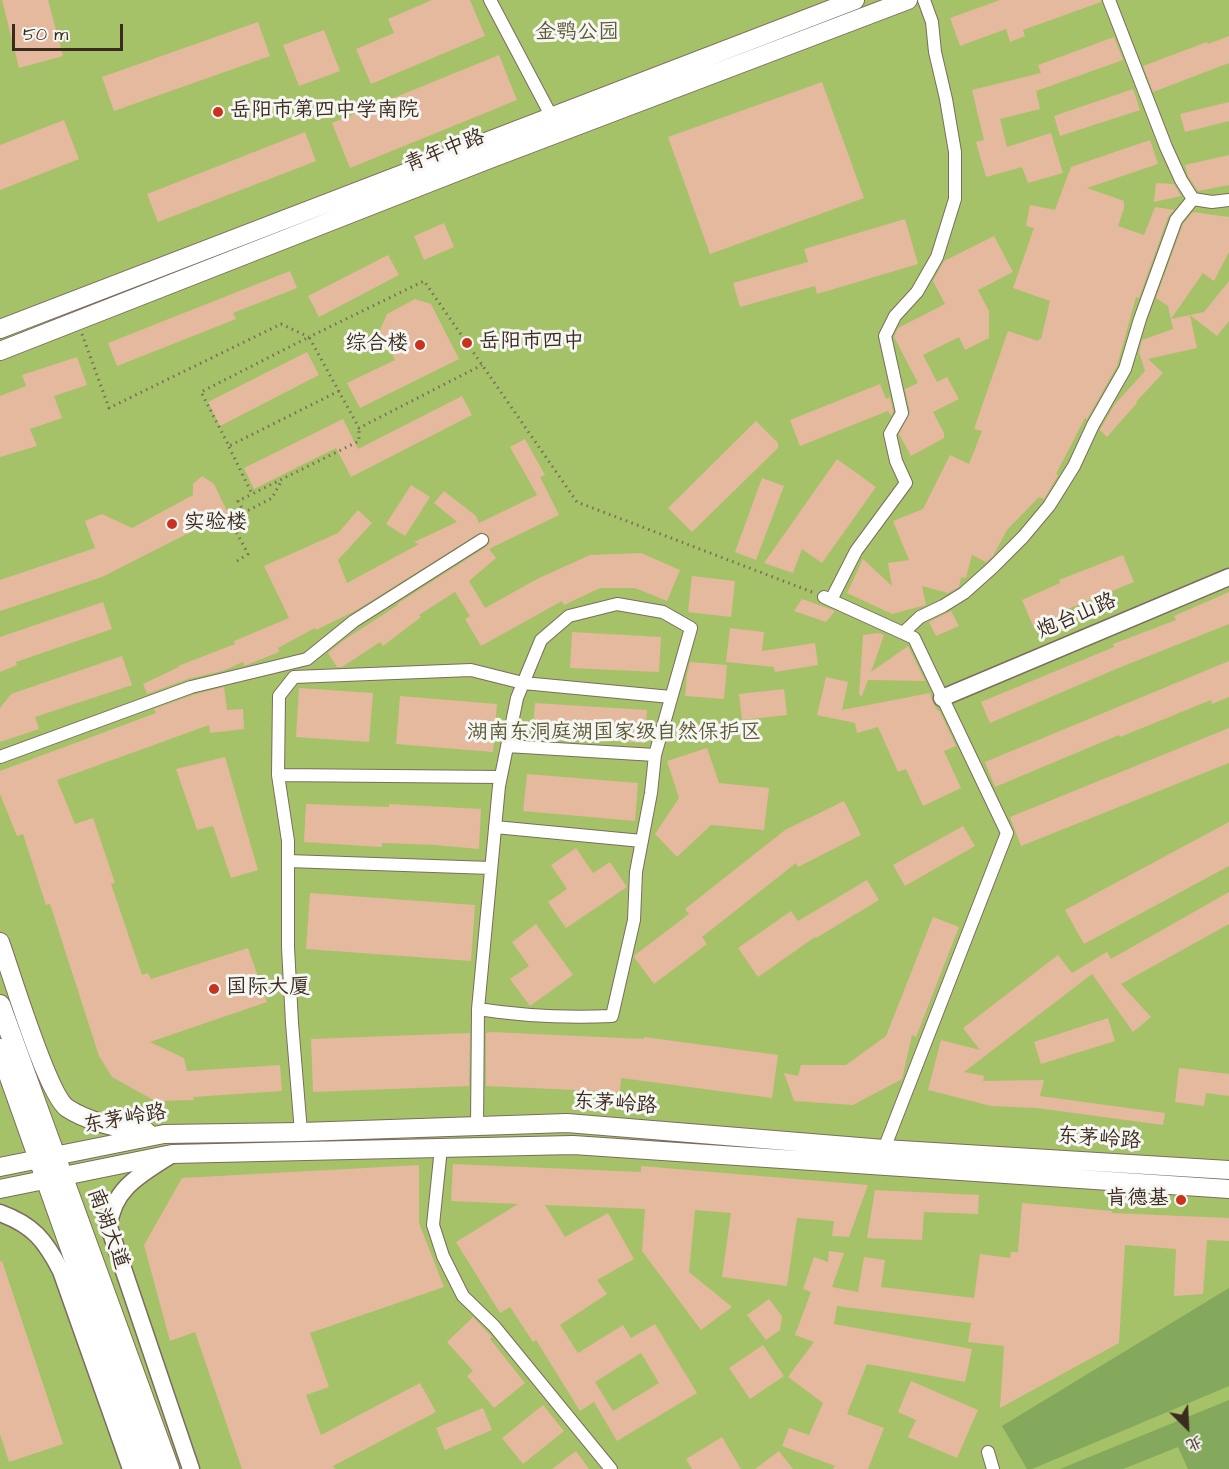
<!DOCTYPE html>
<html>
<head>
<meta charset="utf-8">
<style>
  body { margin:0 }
  #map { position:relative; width:1229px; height:1469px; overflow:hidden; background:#f4e6d1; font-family:"Architects Daughter","LXGW WenKai TC",sans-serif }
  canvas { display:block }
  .north { position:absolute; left:1157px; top:1397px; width:60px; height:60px; -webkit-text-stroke:4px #f6f6f2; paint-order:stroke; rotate:156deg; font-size:16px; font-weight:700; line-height:24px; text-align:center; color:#3b2a1e }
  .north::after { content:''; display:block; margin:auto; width:21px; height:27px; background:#3b2a1e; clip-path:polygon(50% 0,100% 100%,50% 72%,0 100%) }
  .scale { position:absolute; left:12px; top:24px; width:111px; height:27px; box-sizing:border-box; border:3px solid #3b2a1e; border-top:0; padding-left:8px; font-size:18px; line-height:21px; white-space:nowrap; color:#3b2a1e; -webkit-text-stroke:4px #f6f6f2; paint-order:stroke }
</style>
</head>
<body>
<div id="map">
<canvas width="1229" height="1469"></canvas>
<div class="north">北</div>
<div class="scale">50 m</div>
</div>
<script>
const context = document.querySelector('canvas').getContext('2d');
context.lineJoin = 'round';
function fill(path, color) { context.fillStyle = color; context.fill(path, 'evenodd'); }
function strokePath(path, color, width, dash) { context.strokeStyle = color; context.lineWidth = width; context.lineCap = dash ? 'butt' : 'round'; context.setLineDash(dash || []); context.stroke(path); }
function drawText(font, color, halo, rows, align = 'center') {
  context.font = font + ' "Architects Daughter","LXGW WenKai TC",sans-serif'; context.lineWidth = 6; context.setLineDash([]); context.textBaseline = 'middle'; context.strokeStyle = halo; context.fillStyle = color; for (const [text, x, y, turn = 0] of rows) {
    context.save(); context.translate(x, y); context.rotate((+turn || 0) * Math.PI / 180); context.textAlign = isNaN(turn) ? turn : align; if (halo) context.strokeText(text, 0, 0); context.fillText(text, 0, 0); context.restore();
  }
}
fill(new Path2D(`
  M0,0H1229V1469H0Z`), '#a5c268');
fill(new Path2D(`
  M1229,1288V1386L1032,1469H1027L1002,1426Z
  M1229,1400V1469H1188L1178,1447L1123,1469H1060Z`), '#84a85c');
fill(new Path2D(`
  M2,0H48L63,56L19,68Z
  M432,0H470L485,36L371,84L356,49L394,33L388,19Z
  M1000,0H1101V2L1023,30L1025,36L1010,42L1006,29L960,46L950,18Z
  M258,22L270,56L114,111L102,77Z
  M324,30L340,71L299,86L283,45Z
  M1229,36V63L1153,92L1143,66L1207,42L1208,44Z
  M1114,37L1123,60L1036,91L1040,109L1000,119L1007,147L1051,133L1063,173L1028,183L1022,167L986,177L976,142L984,140L972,90L1041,73L1038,65Z
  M499,55L517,100L350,168L332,123Z
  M822,82L864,198L710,254L668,137Z
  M1133,89L1140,110L1060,136L1054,116Z
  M1229,102V121L1185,132L1180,114Z
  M64,120L79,159L0,190V145Z
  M305,132L316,161L158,222L147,194Z
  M1150,140L1158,164L1087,188L1124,201V208L1118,226L1144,235L1155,207L1174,210L1168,217L1139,298L1136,297L1117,366L1087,419L1085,418L1056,474L1058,475L1057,477L1044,499L1039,497L1007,530L993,556L986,562L972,555L966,578L961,577L959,587L948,593L922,586L926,605L892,614L847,593L863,559L892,586L888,563L909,560L893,521L923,509L950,455L969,464L982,431L974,429L1008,331L1038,341L1039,339H1041L1050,301L1013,288L1034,228L1026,226L1030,205L1055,210L1071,167Z
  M1229,155V185L1198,191L1188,176L1185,165Z
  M1156,183L1174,184L1181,196L1154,202Z
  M1193,212L1229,217V252L1214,281L1203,273L1171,319L1204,312L1229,281V321L1217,336L1190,315L1197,348L1148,359L1163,373L1136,402L1137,403L1107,437L1100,430L1115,404L1145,371L1139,352L1142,340L1173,329L1168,306L1156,298L1183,224Z
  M905,219L918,264L817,294L815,286L740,307L733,283L808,262L804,249Z
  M444,223L454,247L424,260L414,236Z
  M994,236L1013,272L978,290L989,311V338L965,350L959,337L923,355L937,382L947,377L959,399L933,412L944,433V438L911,456L899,434L910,412L905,389L918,383L894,337L898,328L945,304L933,281L944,261Z
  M388,255L399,275L319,317L308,296Z
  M290,271L297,288L233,313L236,319L117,366L108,343Z
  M415,299L431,304L459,359L360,408L347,383L395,360L380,330L387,314Z
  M307,352L319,375L220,426L208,402Z
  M77,357L87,385L54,396L62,418L30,429L37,446L0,457V396L26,386L22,375Z
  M880,384L886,399L890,397L893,412L891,416L888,411L800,446L790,420Z
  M462,396L472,415L351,477L336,448L254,489L244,468L343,419L358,449Z
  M756,421L778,443V448L692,532L668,508Z
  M525,439L545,475L540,477L559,515L489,549L496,558L469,581L485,608L537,579L590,555L641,553L680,570L667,601L635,588H600L564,605L562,601L481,646L465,619L470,616L455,592L419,615L421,617L383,646L380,642L342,667H337L328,653L344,640L398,605L397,604L486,547L490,543L489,536L481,532L355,611L316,630L315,628L278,648L279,652L244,666L243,662L222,671L188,679L147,694L143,684L179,667L178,666L235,644L234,641L289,618L264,566L338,533L358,510L372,523L338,560L347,583L419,544L414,542L457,522L434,503L444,491L476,516L479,523L537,495L510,447Z
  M837,459L876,487L822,563L802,549L793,573L764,563Z
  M202,476L214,484L228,513L102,577L0,611V580L95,548L85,521L102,514L132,528L193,495V484Z
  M762,478L784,486L756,560L735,552Z
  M411,485L430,497L405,536L386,524Z
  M1123,555L1134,582L1058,613L1060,617L1034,628L1022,600L1060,583L1059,580Z
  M692,576L735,581L731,617L688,612Z
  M1229,592V624L1116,669L990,723L981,702L1114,647L1113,644L1176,620L1174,616Z
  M802,599L827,608L835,611L826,622L794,611Z
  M103,602L112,629L16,662L17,665L0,672V637Z
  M951,611L959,626L936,636L929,622Z
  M730,628L764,632L762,651L815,643L818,665L775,672L774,667L726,662Z
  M572,632L661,637L659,672L570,668Z
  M878,633L884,635L871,672L908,646L925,681L868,680L862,696L859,695L863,635Z
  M122,656L132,685L35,717L39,729L0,742V708L11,694Z
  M1229,661V697L1212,704L1211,700L1120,737L1119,735L995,787L985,762Z
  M690,662L727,665L724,699L685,696L687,674Z
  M826,677L848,682L842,710L930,693L933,703L938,711L939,710L956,746L944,751L961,788L923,806L906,769L898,772L878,727L857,733L855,723L817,715Z
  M224,687L227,710L243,709L244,729L210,733L209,725L57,780L75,824L93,818L115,883L111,884L142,975L148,973L151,979L248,948L267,1002L150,1042L184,1058L187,1071L280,1065L282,1091L193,1097L194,1100L155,1101L112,1077L99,1056L50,904L46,905L23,834L17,836L0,794V771L156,713L154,709L193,695Z
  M299,688L373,693L369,742L296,737Z
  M784,689L787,715L742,720L739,694Z
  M400,696L497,704L493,752L396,744Z
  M535,703L647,710L645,743L532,736Z
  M1229,728V763L1021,846L1010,817Z
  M707,748L719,783L769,788L764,830L711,825L677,857L655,834L679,798L667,761Z
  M225,757L258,870L231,878L213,826L197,830L176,769Z
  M527,774L638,783L635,821L523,811Z
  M844,801L861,835L798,867L796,863L702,937L707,944L654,984L634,957L635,955L689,914L685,909L785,830Z
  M306,804L389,807V804L481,809L479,849L435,845L382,843V847L304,842Z
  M1229,822V866L1084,944L1065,910Z
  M963,826L975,846L905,886L893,865Z
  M576,848L593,873L610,862L627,887L566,928L548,902L567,889L551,865Z
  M867,880L879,900L816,938L815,937L758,977L738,948L791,911L798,921Z
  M1229,892V924L1121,984L1151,1017L1133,1032L1092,974L964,1072L984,1076L983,1081L1044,1080L1040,1096L1165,1113L1163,1125L1037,1108L991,1106L928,1090L941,1040L980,1050L963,1028L1058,955L1072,973L1107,952L1111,959Z
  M310,893L475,905L471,961L306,949Z
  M933,917L959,927L916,1037L912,1035L902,1079L853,1105L794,1101L784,1073L798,1076L801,1065H846L886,1036Z
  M536,924L573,975L530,1006L510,979L529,966L512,942Z
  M1108,1018L1115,1041L1041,1064L1034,1042Z
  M491,1032L644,1039V1037L778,1055L772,1098L621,1078L620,1092L486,1086V1033Z
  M470,1033L469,1086L313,1092L311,1039Z
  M1179,1068L1229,1074V1096L1206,1093L1204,1106L1175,1102Z
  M453,1164L641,1172V1166L868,1185L849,1237L832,1236L834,1221L797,1218L787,1286L722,1277L731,1213L695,1210L689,1272L732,1307L701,1330L642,1251L645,1209L545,1205L565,1237L608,1213L634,1259L597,1280L607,1294L560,1325L578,1353L623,1325L631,1338L655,1324L697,1393L617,1441L594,1402L580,1411L536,1340L533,1342L510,1307L500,1313L456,1242L518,1204L451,1201ZM641,1353L659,1383L613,1411L595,1382Z
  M419,1165V1223L444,1287L310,1333L329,1387L306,1395L321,1435L420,1383L436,1412L333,1466L335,1469H242L195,1332L170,1341L144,1245L182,1178Z
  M875,1190L979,1195L978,1214L924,1212L922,1240L867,1238Z
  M1022,1203L1112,1211V1213L1229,1218V1241L1207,1240L1203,1294L1174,1296L1176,1249L1125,1245L1119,1343L1000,1408L1004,1346L968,1342L971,1323L837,1306L834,1324L972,1349L965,1382L867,1364L847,1414L884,1428L868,1469H833L835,1466L782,1446L789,1428L809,1435L823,1403L788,1377L814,1342L795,1335L811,1292L803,1289L814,1257L828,1262L829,1251L844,1253L832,1287L858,1292L864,1257L885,1260L881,1287L974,1298L980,1254L1010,1258L1011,1252H1018Z
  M2,1261L63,1444L9,1462L0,1434V1262Z
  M769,1299L782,1316L780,1330L766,1340L747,1315Z
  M473,1317L492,1337L490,1339L525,1383L494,1408L467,1376L473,1371L447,1342Z
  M763,1345L784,1376L750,1399L729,1368Z
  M911,1381L978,1410L957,1458L908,1437L916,1420L898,1412Z
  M543,1405L564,1431L523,1464L502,1438Z
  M483,1408L492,1430L445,1450L436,1428Z
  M722,1437L741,1469H692L686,1459Z
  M576,1451L589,1469H552Z
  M779,1451L793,1469H755Z`), '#e4b99d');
const minor = new Path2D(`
  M490,0L555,123
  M1109,0L1166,147L1181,180L1193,199L1212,202L1229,200
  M824,597L914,638L1007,833L884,1149
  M831,600L856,551L906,483L896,461L890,434L902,413L885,336L895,316L917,292L937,257L955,199V152L946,99L935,52L932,22L924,0
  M903,633L920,617L943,606L964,593L993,567L1023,537L1049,506L1074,466L1093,425L1125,369L1140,319L1176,220L1193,199
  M507,746L655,755
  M0,757L191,687L307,659L354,621L482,540
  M278,775L501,777
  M495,827L642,841
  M288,861L491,868
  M477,1126L478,1009L499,786L517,698L541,640L569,616L617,604L663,612L691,628L655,755L651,793L636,872L634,920L612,1016C566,1018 522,1016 478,1009
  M301,1132L292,1023L288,947V841L278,775L279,696L294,677L471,670L523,683L671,697
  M441,1148L433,1225L443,1256L463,1296L494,1326L611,1469
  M988,1452L993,1469`);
const tertiary = new Path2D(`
  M942,698L1229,577
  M171,1155C141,1174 112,1189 109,1227L191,1469
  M0,1213C33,1225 45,1240 61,1271L131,1469`);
const secondary = new Path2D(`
  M0,329L855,0
  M0,351L487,160L908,0
  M0,942C11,972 47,1094 67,1108C90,1123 121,1129 147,1132
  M0,1167L164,1134L301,1132L567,1123L884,1149L1229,1170
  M0,1189L172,1154L573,1145L1229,1189`);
const primary = new Path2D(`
  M0,1005L169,1469
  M0,1049L149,1469`);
strokePath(minor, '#7c6c5d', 14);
strokePath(tertiary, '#7c6c5d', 19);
strokePath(secondary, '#7c6c5d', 20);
strokePath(primary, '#7c6c5d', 22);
strokePath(new Path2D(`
  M82,334L109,408L281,324L309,337L424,281L577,502L812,592
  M339,391L229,446L201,392L309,337L359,428L482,365
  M229,447L252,494L359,441V428
  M247,518L238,501L252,494
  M237,561L248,554L230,520L272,498L282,480`), '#7c6c5d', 3, [1.5, 4.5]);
strokePath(minor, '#fff', 12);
strokePath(tertiary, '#fff', 16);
strokePath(secondary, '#fff', 18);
strokePath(primary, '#fff', 20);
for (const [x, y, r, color] of [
  [218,112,6,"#c8321e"],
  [467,343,6,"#c8321e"],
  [420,345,6,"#c8321e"],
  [172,524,6,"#c8321e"],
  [214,989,6,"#c8321e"],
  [1181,1200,6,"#c8321e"]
]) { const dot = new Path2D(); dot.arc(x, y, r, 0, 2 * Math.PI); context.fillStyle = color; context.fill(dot); strokePath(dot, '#f6f6f2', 2); }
drawText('21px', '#5b5834', '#f6f6f2', [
  ["金鹗公园",577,34],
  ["湖南东洞庭湖国家级自然保护区",614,734]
]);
drawText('21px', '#3b2a1e', '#f6f6f2', [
  ["岳阳市第四中学南院",230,112],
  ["岳阳市四中",479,343],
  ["综合楼",408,345,"right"],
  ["实验楼",184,524],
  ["国际大厦",226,989],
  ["肯德基",1169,1200,"right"]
], 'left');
drawText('21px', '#3b2a1e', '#f6f6f2', [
  ["青年中路",445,152,-21],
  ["炮台山路",1077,617,-23],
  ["东茅岭路",615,1105,4],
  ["东茅岭路",125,1120,-10],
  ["东茅岭路",1099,1140,4],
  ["南湖大道",107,1229,70]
]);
</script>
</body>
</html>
